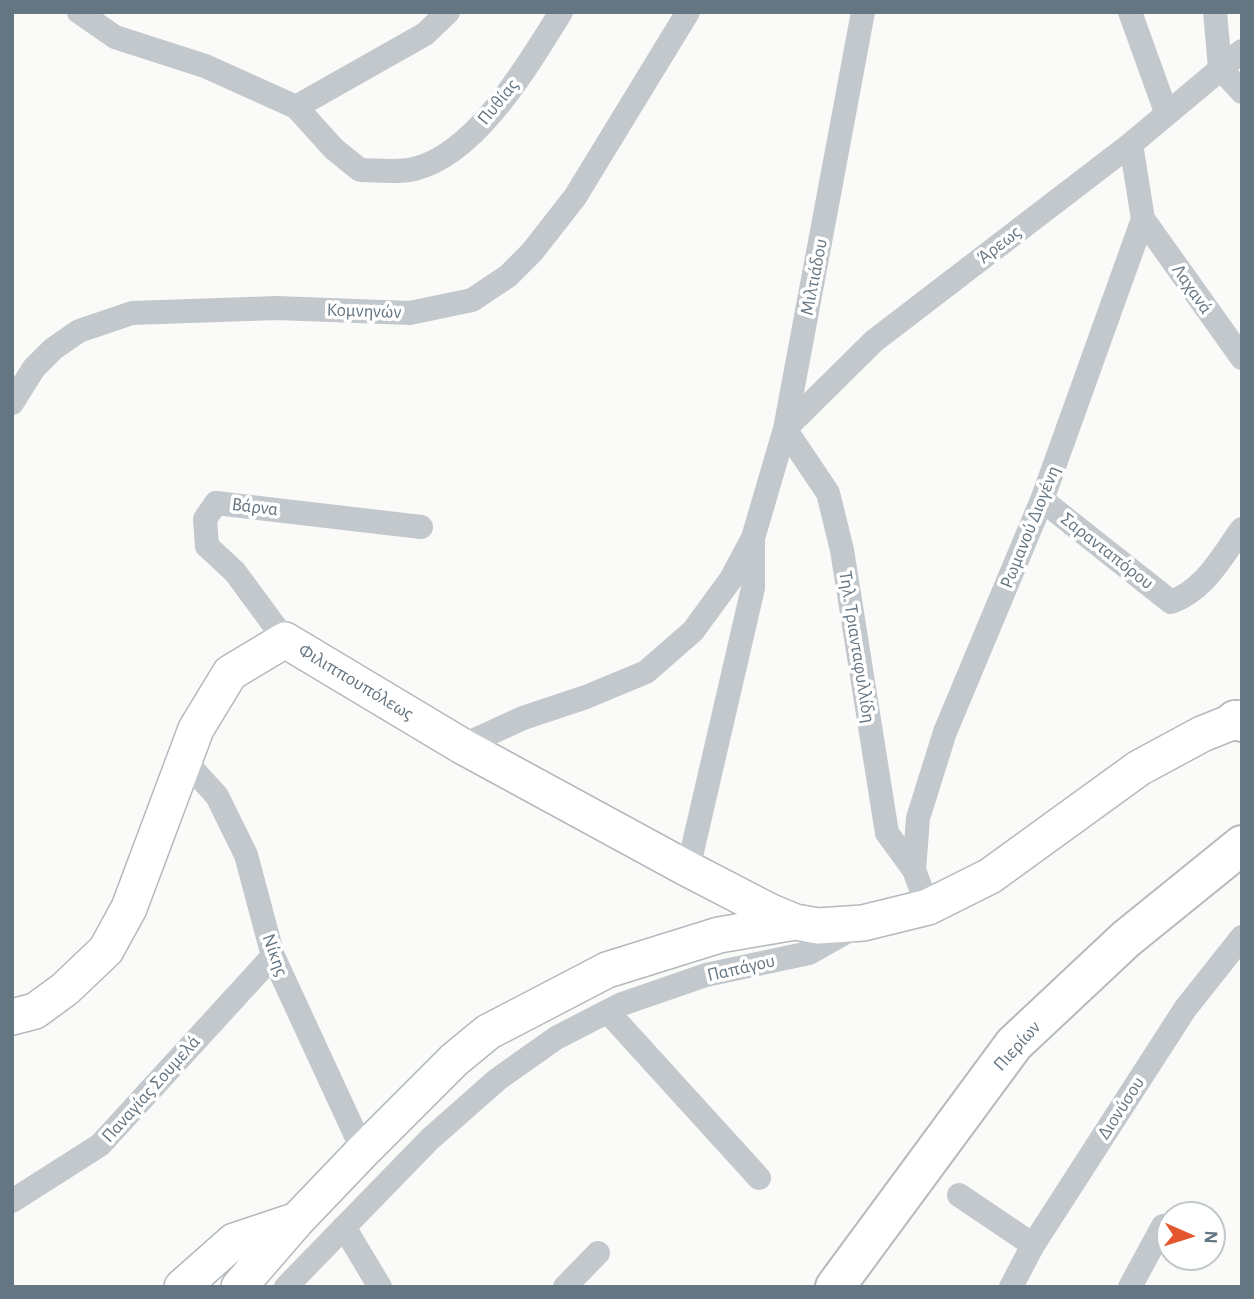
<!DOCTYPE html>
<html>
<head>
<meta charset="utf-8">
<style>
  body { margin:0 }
  #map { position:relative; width:1254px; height:1299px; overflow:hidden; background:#fafaf8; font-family:"Alegreya Sans",sans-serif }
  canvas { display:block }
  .frame { position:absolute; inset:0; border:14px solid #657683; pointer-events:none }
  .north { position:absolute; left:1156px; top:1201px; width:70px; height:70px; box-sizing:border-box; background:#fff; border:2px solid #c1c8cd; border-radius:50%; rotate:93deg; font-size:19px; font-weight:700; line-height:28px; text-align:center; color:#657683 }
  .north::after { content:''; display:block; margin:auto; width:24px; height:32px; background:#e4572e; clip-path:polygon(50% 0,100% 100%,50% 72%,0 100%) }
</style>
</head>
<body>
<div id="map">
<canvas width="1254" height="1299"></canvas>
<div class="frame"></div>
<div class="north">N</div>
</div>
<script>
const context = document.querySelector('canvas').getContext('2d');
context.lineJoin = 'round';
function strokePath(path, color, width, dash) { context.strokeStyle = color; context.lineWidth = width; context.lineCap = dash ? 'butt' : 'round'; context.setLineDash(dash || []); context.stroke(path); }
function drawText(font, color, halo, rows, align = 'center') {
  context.font = font + ' "Alegreya Sans",sans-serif'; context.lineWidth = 7; context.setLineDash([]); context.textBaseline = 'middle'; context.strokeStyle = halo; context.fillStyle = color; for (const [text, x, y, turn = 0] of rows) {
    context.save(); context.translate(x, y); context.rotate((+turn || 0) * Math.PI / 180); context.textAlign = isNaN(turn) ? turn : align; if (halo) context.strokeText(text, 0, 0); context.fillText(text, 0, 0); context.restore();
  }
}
const secondary = new Path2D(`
  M12,1017L35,1011L65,989L106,950L129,908L196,729L230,673L285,640L462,746L688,869L771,912L795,922L818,926L863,923L928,907L990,876L1139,768L1202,734L1242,718
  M182,1287L234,1241L297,1220
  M239,1287L297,1220L363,1151L454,1060L488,1032L607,970L719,935L795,922`);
const primary = new Path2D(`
  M1235,720L1242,722
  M835,1287L1014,1044L1126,939L1242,845`);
strokePath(secondary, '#b3babf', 38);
strokePath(primary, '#b5babe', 42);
strokePath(new Path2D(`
  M79,12L115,37L205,66L296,107L334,149L360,170C377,170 398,173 414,169C477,154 529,63 561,12
  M1130,12L1166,112
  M1215,12L1220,68L1242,92
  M296,107L425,34L448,12
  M1143,219L1242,358
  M12,403L34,368L53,349L79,331L132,313L277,308L410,313L472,300L508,276L532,252L575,197L688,12
  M1042,500L1171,602C1205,590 1222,556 1242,529
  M285,640L235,572L207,546L205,519L216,503L421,527
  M462,746L523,718L586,697L646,672L693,631L731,579L753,538L785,429L863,12
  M186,762L217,796L246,855L273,956L363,1151
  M688,869L753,588V541
  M914,870L887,833L842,550L828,493L785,429L874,341L1131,144L1242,51
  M928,907L914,870L918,818L945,732L1042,500L1143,219L1131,144
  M608,1012L759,1178
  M959,1195L1033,1245
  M12,1201L100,1145L273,956
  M344,1227L380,1287
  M286,1287L430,1139L498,1079L556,1038L622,1004L706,975L809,953L855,927
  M565,1287L598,1253
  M1011,1287L1033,1245L1185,1009L1242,937
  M1130,1287L1163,1226`), '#c3c8cc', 24);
strokePath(secondary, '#fff', 35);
strokePath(primary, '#fff', 38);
drawText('19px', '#657683', '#fff', [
  ["Πυθίας",498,102,-51],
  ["Άρεως",999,245,-38],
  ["Μιλτιάδου",814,277,-79],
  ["Λαχανά",1192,289,55],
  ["Κομνηνών",364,311,2],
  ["Βάρνα",255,507,7],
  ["Ρωμανού Διογένη",1030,527,-68],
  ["Σαρανταπόρου",1107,551,38],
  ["Τηλ. Τριανταφυλλίδη",857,647,81],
  ["Φιλιππουπόλεως",356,682,31],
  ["Νίκης",275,955,70],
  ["Παπάγου",741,968,-13],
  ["Πιερίων",1017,1046,-48],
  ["Παναγίας Σουμελά",151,1089,-48],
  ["Διονύσου",1121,1108,-57]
]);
</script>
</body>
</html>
